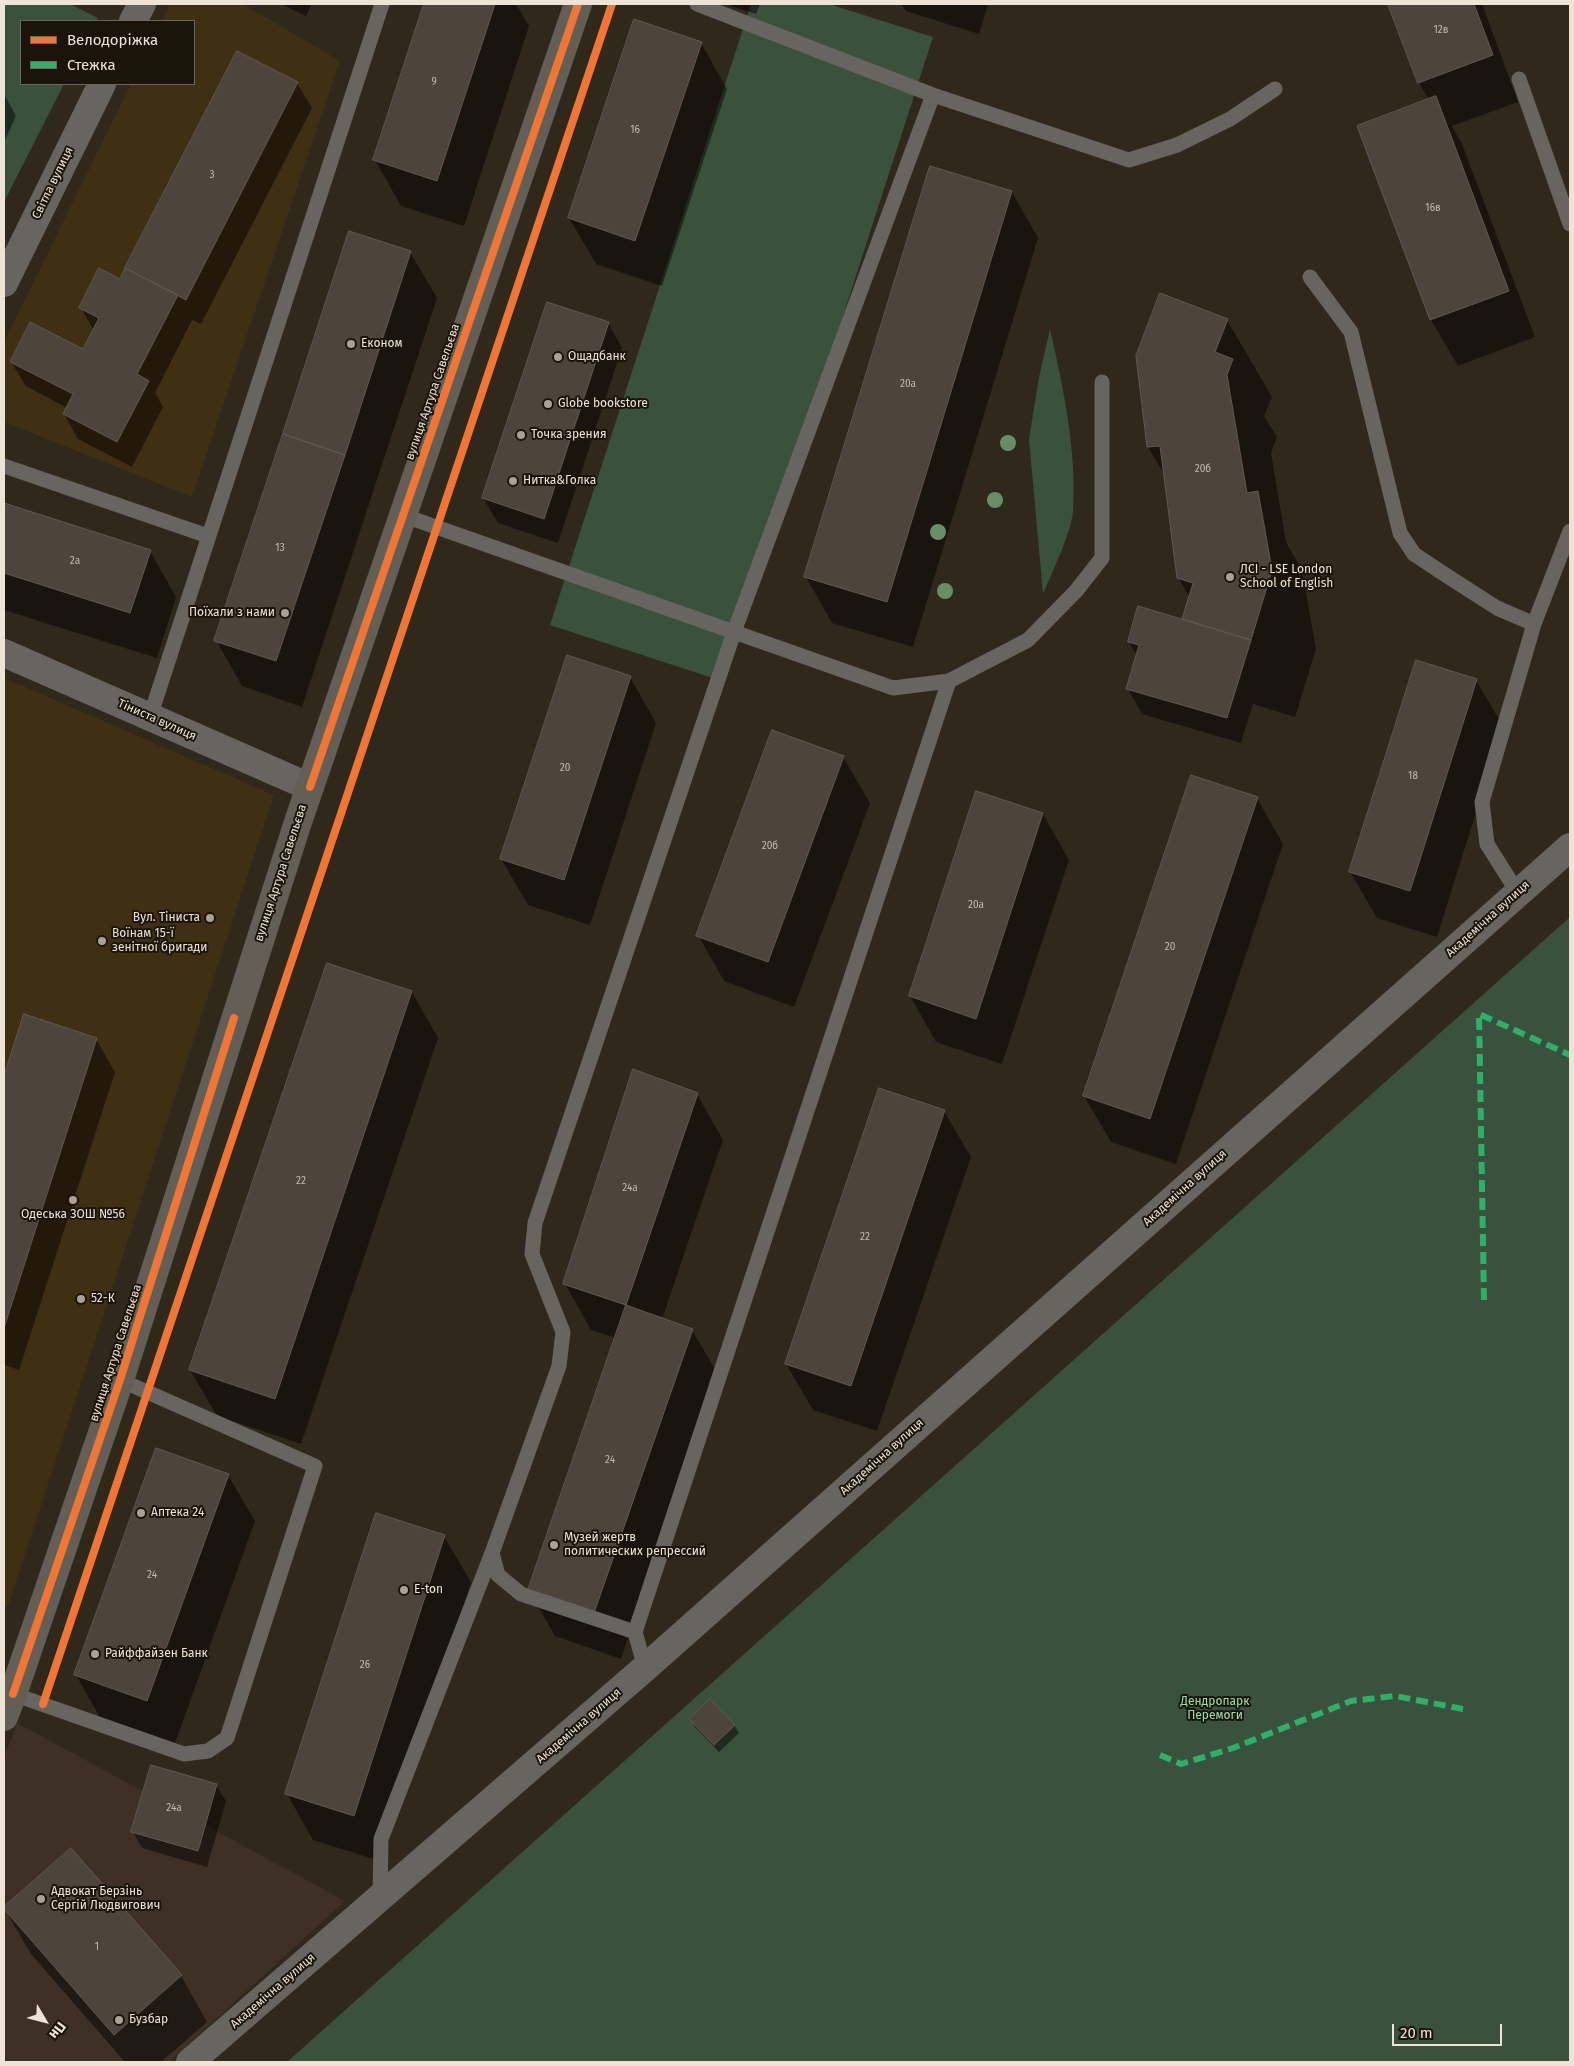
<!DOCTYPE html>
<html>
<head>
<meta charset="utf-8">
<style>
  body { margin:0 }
  #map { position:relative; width:1574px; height:2066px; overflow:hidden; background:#30281b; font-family:"Fira Sans",sans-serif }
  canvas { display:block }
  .frame { position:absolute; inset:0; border:5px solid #ede4d6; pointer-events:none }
  .legend { position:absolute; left:20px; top:20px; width:175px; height:65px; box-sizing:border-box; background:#1a140a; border:1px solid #6e675c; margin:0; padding:6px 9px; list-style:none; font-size:15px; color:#ede4d6 }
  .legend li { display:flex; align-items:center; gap:10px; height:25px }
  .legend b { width:25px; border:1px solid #6e675c }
  .north { position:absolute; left:20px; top:1996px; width:50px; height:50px; -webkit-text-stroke:4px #1a140a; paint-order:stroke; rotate:127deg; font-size:14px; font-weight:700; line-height:20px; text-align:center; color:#ede4d6 }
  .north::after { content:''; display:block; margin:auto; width:18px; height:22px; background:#ede4d6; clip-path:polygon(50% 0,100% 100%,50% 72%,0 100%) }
  .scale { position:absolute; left:1392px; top:2024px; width:110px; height:22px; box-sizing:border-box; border:2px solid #ede4d6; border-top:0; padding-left:6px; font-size:15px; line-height:18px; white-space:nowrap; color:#ede4d6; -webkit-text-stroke:4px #1a140a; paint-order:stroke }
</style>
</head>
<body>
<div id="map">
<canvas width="1574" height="2066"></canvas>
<div class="frame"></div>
<ul class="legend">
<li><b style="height:6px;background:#f07635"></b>Велодоріжка</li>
<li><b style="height:6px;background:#2db169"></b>Стежка</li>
</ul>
<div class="north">Пн</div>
<div class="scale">20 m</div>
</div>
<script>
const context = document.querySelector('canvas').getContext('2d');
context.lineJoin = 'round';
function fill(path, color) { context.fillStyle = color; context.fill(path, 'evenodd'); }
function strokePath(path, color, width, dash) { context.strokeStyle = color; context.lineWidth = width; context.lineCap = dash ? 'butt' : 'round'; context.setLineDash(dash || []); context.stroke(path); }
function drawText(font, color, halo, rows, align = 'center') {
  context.font = font + ' "Fira Sans",sans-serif'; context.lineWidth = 4; context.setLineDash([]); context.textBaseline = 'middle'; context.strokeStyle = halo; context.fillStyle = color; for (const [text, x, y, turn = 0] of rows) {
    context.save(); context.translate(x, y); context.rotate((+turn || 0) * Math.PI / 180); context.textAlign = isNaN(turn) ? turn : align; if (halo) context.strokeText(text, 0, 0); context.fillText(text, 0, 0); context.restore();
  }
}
fill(new Path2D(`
  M17,1723L345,1901L169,2062H4V1758Z`), '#3e3024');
fill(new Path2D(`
  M170,4H243L340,61L192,497L4,422V342L131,84H194V21H162Z
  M4,678L274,795L8,1606L4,1605Z`), '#403013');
fill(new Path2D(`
  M4,4H70L98,18L96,21H21V84H64L4,202Z
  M751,4H829L933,37L725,682L550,625Z
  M1050,329C1063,386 1077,452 1073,511C1071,534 1052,572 1043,594L1029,439L1039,377Z
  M1570,917V2062H287Z`), '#3a513c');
fill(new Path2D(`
  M281,4H312L306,16Z
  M426,4H516L529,26L464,226L401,206L375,160Z
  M725,4H760L756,14Z
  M901,4H988L979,34L906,11Z
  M1390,4H1482L1518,102L1452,126L1462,144L1535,337L1458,366L1431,320L1359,127L1429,100L1419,83Z
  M701,43L727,89L662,286L596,264L569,218Z
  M238,52L297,83L312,108L201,324L192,320L155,393L163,407L132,467L78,439L64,414L67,408L26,386L11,362L84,351L94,331L81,308L120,280Z
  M4,94L16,116L4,142Z
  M1012,192L1038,238L913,647L832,623L806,577Z
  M410,252L437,298L302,707L242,686L216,640Z
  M1227,320L1272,397L1264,416L1277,437L1271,453L1286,542L1302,570L1316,649L1295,717L1253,704L1241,743L1142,714L1128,689L1137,656L1129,642L1185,621L1184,619L1190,598L1178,577L1165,476L1148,447Z
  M608,323L622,348L558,543L498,523L483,498Z
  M4,505L150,551L176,597L157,658L4,610Z
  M630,677L656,723L590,925L528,905L501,859Z
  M1476,680L1503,726L1437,937L1377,918L1350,872Z
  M843,757L870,803L794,1007L724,981L698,935Z
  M977,793L1043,814L1069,860L1002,1064L936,1042L910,996Z
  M1257,798L1283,844L1176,1164L1111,1142L1084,1096Z
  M328,964L412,992L438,1038L301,1444L217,1416L190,1370Z
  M25,1016L96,1039L115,1072L19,1370L4,1365V1080Z
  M697,1094L723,1140L662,1319L692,1330L719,1376L621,1659L555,1636L529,1590L616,1338L591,1330L565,1284Z
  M944,1111L971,1157L877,1431L813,1410L786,1364Z
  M228,1475L255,1521L174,1746L102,1721L76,1675Z
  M444,1536L471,1582L380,1861L313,1840L287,1794Z
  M691,1719L734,1725L739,1733L719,1752L695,1727Z
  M216,1785L226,1801L207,1867L142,1848L133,1832Z
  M4,1908L181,1976L207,2022L161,2062H125L31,1954Z`), '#0007');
const building = new Path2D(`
  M424,4H495L437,181L373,160Z
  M1388,4H1474L1493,55L1418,83Z
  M634,19L702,42L635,241L568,218Z
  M237,51L298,82L186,300L125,268Z
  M1436,96L1509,291L1430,320L1357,126Z
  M930,166L1012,191L887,602L804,577Z
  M349,231L411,251L345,455L283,434Z
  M99,268L120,279L125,268L178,295L137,374L149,381L117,442L63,414L73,394L10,362L30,322L83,349L99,318L79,308Z
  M1160,293L1228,319L1215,352L1233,359L1227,375L1247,493L1258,491L1272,570L1251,640L1182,619L1193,583L1177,578L1160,446L1147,447L1136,356Z
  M547,302L609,322L544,519L482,498Z
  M283,434L345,455L276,661L214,641Z
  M4,503L151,550L130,613L4,573Z
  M1138,606L1251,640L1227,718L1126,689L1139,645L1128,642Z
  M567,655L631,676L564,880L500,859Z
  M1416,660L1477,679L1410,891L1349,872Z
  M772,730L844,756L768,962L696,936Z
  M1191,775L1258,797L1150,1119L1083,1096Z
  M976,791L1043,813L976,1019L909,996Z
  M327,963L412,991L275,1399L189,1370Z
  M24,1014L97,1038L4,1328V1076Z
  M633,1069L698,1093L626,1305L563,1284Z
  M879,1088L945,1110L851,1386L785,1364Z
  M626,1305L693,1329L594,1613L528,1590Z
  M156,1448L229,1474L147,1701L74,1675Z
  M376,1513L445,1535L354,1816L285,1794Z
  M710,1699L735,1725L714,1745L689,1719Z
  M151,1765L217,1784L198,1851L131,1832Z
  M71,1848L182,1975L114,2035L4,1909V1907Z`);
fill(building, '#4d443c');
strokePath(building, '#625851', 1);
strokePath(new Path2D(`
  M697,4L933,95L1129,160L1177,145L1230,119L1275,89
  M1519,79L1570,224
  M1310,277L1351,332L1400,533L1414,554L1441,572L1497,608L1534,624
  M4,466L208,536
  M402,515L893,688L949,681L1028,640L1076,591L1102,558V382
  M150,717L382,4
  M1518,893L1487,844L1482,802L1534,624L1570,531
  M635,1632L521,1594L498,1575L492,1553L559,1366L563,1332L532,1254L535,1223L734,632L933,95
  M645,1668L635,1632L949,681
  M13,1694L184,1754L208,1751L227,1738L315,1466L120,1380
  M380,1899L381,1839L492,1553`), '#686560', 15);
strokePath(new Path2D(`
  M133,21L142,4
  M4,283L102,84`), '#686560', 28);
strokePath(new Path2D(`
  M4,653L310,787
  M190,2062L645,1668L1570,847`), '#686560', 28);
strokePath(new Path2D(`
  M4,1717L13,1694L120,1380L297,825L578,4`), '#635e56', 28);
strokePath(new Path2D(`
  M1484,1300L1479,1014L1570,1055
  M1160,1755L1181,1764L1233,1748L1351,1701L1395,1696L1463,1709`), '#2db169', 6, [12, 6]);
strokePath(new Path2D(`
  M310,787L578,4
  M13,1694L120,1380L234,1018
  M43,1704L612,4`), '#f07635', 8);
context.fillStyle = '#688d68';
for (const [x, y] of [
  [1008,443],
  [995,500],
  [938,532],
  [945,591]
]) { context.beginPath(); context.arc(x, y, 8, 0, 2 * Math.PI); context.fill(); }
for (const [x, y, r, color] of [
  [351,344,5,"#aba295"],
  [558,357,5,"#aba295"],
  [548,404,5,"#aba295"],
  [521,435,5,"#aba295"],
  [513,481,5,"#aba295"],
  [1230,577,5,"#aba295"],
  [285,613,5,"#aba295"],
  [210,918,5,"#aba295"],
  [102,941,5,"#aba295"],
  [73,1200,5,"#aba295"],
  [81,1299,5,"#aba295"],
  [141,1513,5,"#aba295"],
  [554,1545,5,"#aba295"],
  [404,1590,5,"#aba295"],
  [95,1654,5,"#aba295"],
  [41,1899,5,"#aba295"],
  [119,2020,5,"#aba295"]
]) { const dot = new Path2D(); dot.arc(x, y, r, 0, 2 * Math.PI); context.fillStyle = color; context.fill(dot); strokePath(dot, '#1a140a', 2); }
drawText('10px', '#c5bcb0', null, [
  ["12в",1441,30],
  ["9",434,82],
  ["16",635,130],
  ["3",212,175],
  ["16в",1433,208],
  ["20а",908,384],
  ["20б",1203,469],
  ["13",280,548],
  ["2а",75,561],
  ["20",565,768],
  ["18",1413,776],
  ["20б",770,846],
  ["20а",976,905],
  ["20",1170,947],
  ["22",301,1181],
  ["24а",630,1188],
  ["22",865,1237],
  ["24",610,1460],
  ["24",152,1575],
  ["26",365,1665],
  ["24а",174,1808],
  ["1",97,1947]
]);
drawText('12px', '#ede4d6', '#1a140a', [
  ["Світла вулиця",53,183,-64],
  ["вулиця Артура Савельєва",433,392,-71],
  ["Тіниста вулиця",157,720,24],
  ["вулиця Артура Савельєва",281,873,-72],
  ["Академічна вулиця",1488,919,-42],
  ["Академічна вулиця",1185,1188,-42],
  ["вулиця Артура Савельєва",116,1353,-72],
  ["Академічна вулиця",882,1457,-42],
  ["Академічна вулиця",579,1726,-41],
  ["Академічна вулиця",273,1991,-41]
]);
drawText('12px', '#ede4d6', '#1a140a', [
  ["Економ",361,344],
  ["Ощадбанк",568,357],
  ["Globe bookstore",558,404],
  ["Точка зрения",531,435],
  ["Нитка&Голка",523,481],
  ["ЛСІ - LSE London",1240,570],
  ["School of English",1240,584],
  ["Поїхали з нами",275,613,"right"],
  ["Вул. Тіниста",200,918,"right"],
  ["Воїнам 15-ї",112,934],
  ["зенітної бригади",112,948],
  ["Одеська ЗОШ №56",73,1215,"center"],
  ["52-К",91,1299],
  ["Аптека 24",151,1513],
  ["Музей жертв",564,1538],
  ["политических репрессий",564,1552],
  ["E-ton",414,1590],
  ["Райффайзен Банк",105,1654],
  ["Адвокат Берзінь",51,1892],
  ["Сергій Людвигович",51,1906],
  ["Бузбар",129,2020]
], 'left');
drawText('12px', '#96e0a7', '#1a140a', [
  ["Дендропарк",1215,1702],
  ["Перемоги",1215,1716]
]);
</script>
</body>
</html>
